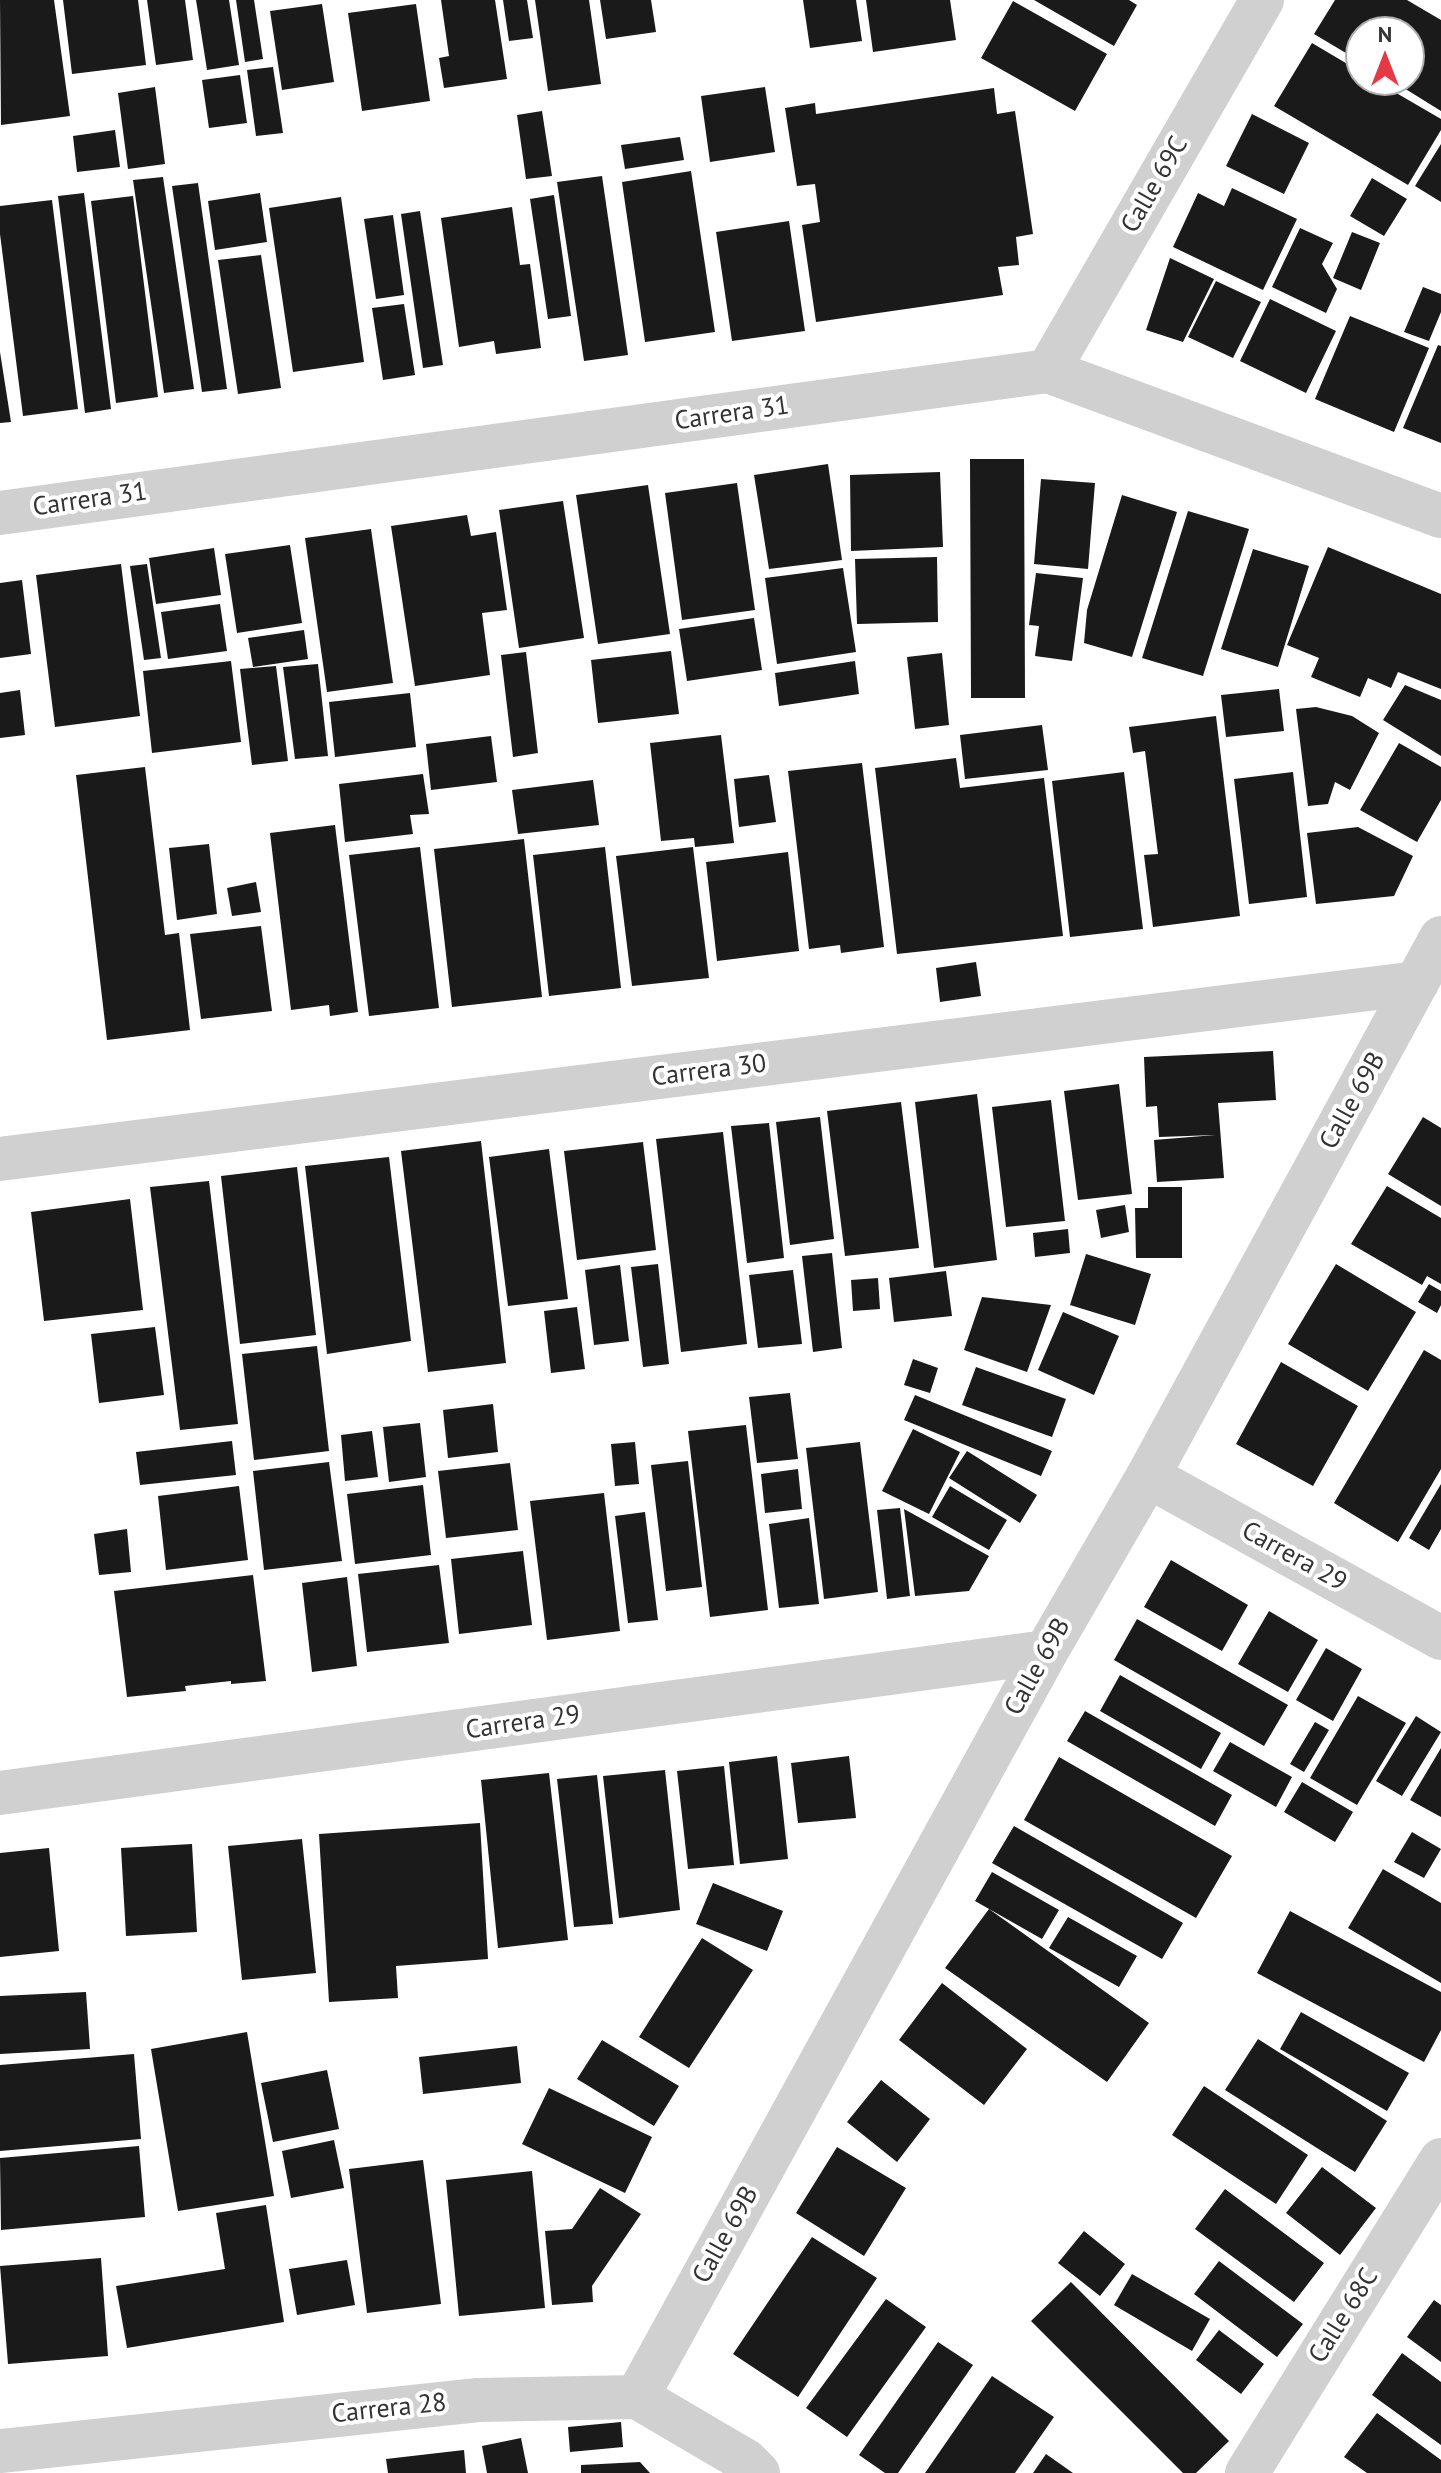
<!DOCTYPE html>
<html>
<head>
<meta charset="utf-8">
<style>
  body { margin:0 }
  #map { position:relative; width:1441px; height:2473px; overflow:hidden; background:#fff; font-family:"PT Sans",sans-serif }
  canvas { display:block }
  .north { position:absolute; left:1345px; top:16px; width:80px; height:80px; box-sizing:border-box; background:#fff; border:2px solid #adadad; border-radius:50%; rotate:0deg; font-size:22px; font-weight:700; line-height:32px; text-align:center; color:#333 }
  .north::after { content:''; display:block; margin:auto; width:28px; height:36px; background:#e63946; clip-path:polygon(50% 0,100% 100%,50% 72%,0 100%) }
</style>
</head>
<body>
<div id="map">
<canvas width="1441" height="2473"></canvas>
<div class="north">N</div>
</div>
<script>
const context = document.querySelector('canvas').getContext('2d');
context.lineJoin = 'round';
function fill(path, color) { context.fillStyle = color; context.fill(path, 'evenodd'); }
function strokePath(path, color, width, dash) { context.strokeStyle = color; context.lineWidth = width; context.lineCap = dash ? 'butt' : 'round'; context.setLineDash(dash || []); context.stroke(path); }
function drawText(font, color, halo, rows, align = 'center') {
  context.font = font + ' "PT Sans",sans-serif'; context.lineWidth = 8; context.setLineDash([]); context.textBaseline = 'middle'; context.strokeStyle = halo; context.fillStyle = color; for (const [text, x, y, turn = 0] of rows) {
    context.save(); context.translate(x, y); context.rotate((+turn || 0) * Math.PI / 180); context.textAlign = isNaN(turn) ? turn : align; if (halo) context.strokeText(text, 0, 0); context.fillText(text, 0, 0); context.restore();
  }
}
fill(new Path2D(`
  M0,0H54L70,116L1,125Z
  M63,0H138L146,65L72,74Z
  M147,0H185L193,60L156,65Z
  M196,0H229L239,65L207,70Z
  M236,0H254L263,59L245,62Z
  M441,0H495L507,79L444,88L439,58L449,56Z
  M503,0H527L533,38L509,41Z
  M535,0H589L601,84L548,91Z
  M600,0H651L656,32L606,39Z
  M803,0H856L862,41L810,48Z
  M866,0H950L956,40L873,52Z
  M1034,0H1129L1137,5L1114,46Z
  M1335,0H1407L1441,20V111L1391,80H1409V32H1361V62L1314,34Z
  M1013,1L1107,54L1075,111L981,58Z
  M322,4L334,82L282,90L270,11Z
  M416,4L430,101L362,111L348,13Z
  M1312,43L1361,72V80H1374L1441,119V130L1408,185L1274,106Z
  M273,67L283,133L256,136L247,70Z
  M240,75L247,123L209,128L202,80Z
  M155,87L165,164L128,169L118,93Z
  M765,87L775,152L710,162L701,96Z
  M994,88L997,114L1015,111L1033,234L1016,237L1019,265L998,267L1003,295L816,322L802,225L820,222L815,184L797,186L785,108L815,103L816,114Z
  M542,111L552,176L526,179L517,115Z
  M1252,114L1309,143L1284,194L1226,166Z
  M115,130L120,167L77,172L73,136Z
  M680,137L684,160L625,169L621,145Z
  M1441,144V202L1415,186Z
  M691,171L715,332L645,342L622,182Z
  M602,176L628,355L584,361L557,182Z
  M163,177L194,389L164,393L133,180Z
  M1372,178L1407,199L1384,236L1350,216Z
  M198,183L227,389L202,392L172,186Z
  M1232,188L1297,219L1263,290L1173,247L1198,193L1224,206Z
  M84,193L111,409L85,413L58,196Z
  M260,193L267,242L215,250L208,201Z
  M554,195L571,316L548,319L530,199Z
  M133,196L158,397L116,403L91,201Z
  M341,197L364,362L293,372L269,208Z
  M52,200L78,409L23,416L0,234V206Z
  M512,207L520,265L530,264L541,348L496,354L494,341L459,347L441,218Z
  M420,211L443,365L423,368L401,214Z
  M393,215L404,295L376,299L364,219Z
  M789,221L805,331L732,341L716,232Z
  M1300,228L1333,243L1322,264L1337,289L1326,313L1272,287Z
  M1352,232L1380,243L1361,290L1333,278Z
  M261,255L281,388L238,394L218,260Z
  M1170,258L1214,279L1183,342L1146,330Z
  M1216,281L1261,302L1233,358L1188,337Z
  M1423,287L1441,294V312L1429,341L1404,332Z
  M1270,299L1336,331L1306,393L1240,361Z
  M404,304L415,375L383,380L372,308Z
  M1350,316L1429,348L1394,432L1315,399Z
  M1438,345L1441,346V443L1403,428Z
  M0,352L11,422L0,423Z
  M970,459H1024L1025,698H971Z
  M828,464L842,560L769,569L754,475Z
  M940,472L943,547L851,551L850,475Z
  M1041,479L1095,483L1088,569L1034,564Z
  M737,483L755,610L682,620L665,493Z
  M648,485L670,634L598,644L576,495Z
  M1122,495L1177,512L1132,657L1084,643L1087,610Z
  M563,501L584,638L519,648L499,510Z
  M1188,511L1249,529L1203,676L1142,658Z
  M467,515L471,536L496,532L507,610L482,613L490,675L415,686L391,526Z
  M371,529L393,683L327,692L305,538Z
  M290,545L302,623L237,633L225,554Z
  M1328,547L1441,594V689L1398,672L1391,688L1368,678L1360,697L1311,677L1319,658L1287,645Z
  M214,548L221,595L156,604L149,558Z
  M1253,549L1309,566L1278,667L1221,649Z
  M937,557L938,622L857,624L855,559Z
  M121,564L140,716L55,727L36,575Z
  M147,564L161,658L144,660L130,566Z
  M843,568L856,652L777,664L765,578Z
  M1036,573L1083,578L1072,661L1035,656L1039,626L1029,625Z
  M22,580L31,654L0,658V583Z
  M220,604L227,651L168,659L161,612Z
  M754,618L762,670L687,681L679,629Z
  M304,630L308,659L253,667L248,638Z
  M671,651L679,714L598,723L591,660Z
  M526,652L538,753L513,757L501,655Z
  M942,653L949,725L915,729L907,657Z
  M231,661L241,742L152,753L143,671Z
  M855,661L859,694L779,706L775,673Z
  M318,664L328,756L295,759L283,667Z
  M276,666L288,761L252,765L240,669Z
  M1405,685L1441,700V756L1383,720Z
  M1279,689L1284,731L1226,737L1221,695Z
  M20,690L25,735L0,738V693Z
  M410,693L416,747L335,757L329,702Z
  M1316,707L1352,716L1379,733L1350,790L1335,782L1328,804L1308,806L1296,709Z
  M1216,716L1240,916L1153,927L1144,855L1158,854L1145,751L1133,753L1129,727Z
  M1042,725L1048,770L965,779L960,735Z
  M721,735L734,843L695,847L694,838L661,841L650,743Z
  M491,736L497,782L431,790L426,744Z
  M1399,743L1441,767V800L1417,842L1360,810Z
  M956,758L960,788L1044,778L1063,936L897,954L875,768Z
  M862,763L884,947L841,953L840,945L809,949L788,771Z
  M145,767L165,935L179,933L190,1030L107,1040L76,775Z
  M1124,772L1143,929L1070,937L1052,781Z
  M1293,772L1307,897L1249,904L1234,779Z
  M423,774L429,814L410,815L413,834L345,842L339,784Z
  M769,775L776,822L739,827L734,779Z
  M593,780L599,825L518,834L512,790Z
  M335,825L358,1012L330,1016L329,1005L291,1010L270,833Z
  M1358,827L1413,856L1394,896L1316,904L1307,833Z
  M524,839L542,997L452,1007L434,849Z
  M209,844L217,914L177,920L169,848Z
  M420,847L439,1008L369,1016L349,855Z
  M605,847L621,988L549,996L533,855Z
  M693,847L709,978L632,986L616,856Z
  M788,852L799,951L717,961L706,862Z
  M256,882L261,912L232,916L227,888Z
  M261,926L272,1011L201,1019L190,934Z
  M976,962L981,996L940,1002L936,968Z
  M1273,1051L1276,1100L1218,1103L1224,1178L1157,1182L1154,1140L1215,1135L1159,1137L1157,1106L1146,1107L1144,1057Z
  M1119,1084L1132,1194L1078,1200L1064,1091Z
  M977,1094L997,1260L934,1268L915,1102Z
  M1051,1100L1065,1221L1006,1227L992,1107Z
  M901,1102L919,1248L845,1256L827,1111Z
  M820,1117L834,1239L790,1245L776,1122Z
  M1423,1117L1441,1128V1206L1388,1174Z
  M769,1123L784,1258L747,1263L731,1126Z
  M723,1132L747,1344L681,1352L656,1139Z
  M481,1141L506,1363L428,1372L401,1151Z
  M643,1142L656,1250L577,1260L564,1151Z
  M549,1149L568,1299L508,1306L489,1157Z
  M389,1157L411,1341L327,1354L305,1166Z
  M297,1167L316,1335L240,1344L221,1176Z
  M209,1181L238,1424L180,1430L150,1187Z
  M1387,1186L1441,1218V1284L1427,1276L1422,1285L1351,1244Z
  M1148,1187H1182V1258H1136L1135,1208H1148Z
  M130,1199L143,1310L44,1321L31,1212Z
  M1125,1205L1129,1232L1101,1238L1096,1210Z
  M1068,1229L1070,1253L1035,1257L1033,1233Z
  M832,1253L842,1348L813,1352L802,1256Z
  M1086,1254L1151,1274L1135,1325L1070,1305Z
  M658,1264L669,1364L643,1367L631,1267Z
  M1336,1264L1416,1312L1368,1391L1288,1344Z
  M620,1265L629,1341L594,1345L585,1270Z
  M793,1270L802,1344L758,1348L749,1275Z
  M946,1271L952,1316L894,1322L889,1278Z
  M878,1278L880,1309L853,1311L851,1280Z
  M1429,1284L1441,1291V1305L1437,1313L1418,1302Z
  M982,1297L1051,1305L1027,1372L964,1350Z
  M577,1307L585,1369L551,1373L544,1311Z
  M1063,1312L1119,1336L1094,1395L1038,1370Z
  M155,1327L164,1395L99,1403L91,1334Z
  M317,1346L329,1451L254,1460L242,1354Z
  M1424,1350L1441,1360V1469L1398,1542L1334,1503Z
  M913,1359L938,1368L930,1393L904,1385Z
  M1281,1362L1358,1406L1313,1486L1236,1444Z
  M976,1367L1066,1399L1052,1437L962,1405Z
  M790,1393L798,1459L757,1463L749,1397Z
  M915,1395L1052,1451L1041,1476L904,1420Z
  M493,1404L498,1452L448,1458L443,1410Z
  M420,1423L426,1477L389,1482L383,1427Z
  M746,1425L768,1610L710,1617L688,1431Z
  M913,1429L960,1452L929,1514L882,1491Z
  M372,1431L378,1477L345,1481L341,1435Z
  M232,1441L236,1475L140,1485L136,1452Z
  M635,1442L639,1484L615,1486L611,1444Z
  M860,1442L878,1592L824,1599L806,1448Z
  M967,1451L1037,1495L1020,1523L949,1478Z
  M688,1461L702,1587L666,1591L651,1465Z
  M329,1462L342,1561L264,1570L253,1471Z
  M510,1463L518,1530L446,1538L438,1471Z
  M798,1469L802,1509L765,1513L761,1474Z
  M1441,1484V1529L1429,1550L1409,1538Z
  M423,1485L431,1555L355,1564L347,1494Z
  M239,1486L248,1560L166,1570L158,1496Z
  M950,1486L1007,1520L989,1550L932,1517Z
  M604,1493L620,1631L547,1640L530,1501Z
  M900,1508L910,1596L887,1599L877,1510Z
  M904,1509L989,1556L969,1591L915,1596Z
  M645,1512L658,1620L628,1623L615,1516Z
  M809,1518L819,1604L779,1608L769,1524Z
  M127,1529L131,1572L99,1575L94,1534Z
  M523,1551L532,1625L459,1634L451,1559Z
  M1171,1560L1248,1605L1222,1651L1144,1607Z
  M439,1565L449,1643L367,1652L358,1574Z
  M253,1575L266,1681L231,1684V1681L185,1686L186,1691L127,1697L114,1591Z
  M347,1577L357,1666L312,1672L302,1583Z
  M1269,1611L1318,1640L1288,1692L1238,1664Z
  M1137,1619L1288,1705L1264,1746L1114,1660Z
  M1326,1648L1362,1669L1333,1721L1296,1700Z
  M1120,1675L1221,1733L1201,1769L1100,1711Z
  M1358,1696L1406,1723L1357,1805L1310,1778Z
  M1085,1711L1232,1795L1215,1826L1067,1741Z
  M1416,1716L1441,1732L1402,1796L1376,1781Z
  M1315,1722L1329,1730L1304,1772L1290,1764Z
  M1230,1742L1292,1777L1276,1807L1213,1771Z
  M1441,1748V1817L1410,1800Z
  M777,1756L788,1859L740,1864L729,1762Z
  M849,1756L856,1818L798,1823L791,1763Z
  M1059,1757L1232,1856L1196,1918L1024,1820Z
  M724,1766L734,1865L688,1869L677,1771Z
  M665,1770L680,1910L619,1918L603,1776Z
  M549,1773L568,1940L498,1948L481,1780Z
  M597,1775L613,1924L574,1927L557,1779Z
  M1302,1782L1353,1812L1335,1842L1284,1812Z
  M480,1823L488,1959L396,1966L398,1998L329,2002L319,1834Z
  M1014,1826L1183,1923L1162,1959L992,1863Z
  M1412,1832L1441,1849L1424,1878L1394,1862Z
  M302,1839L316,1973L242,1980L228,1846Z
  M192,1844L197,1932L126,1936L121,1848Z
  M49,1848L59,1951L0,1957V1853Z
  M1383,1869L1441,1903V1983L1348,1928Z
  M992,1872L1059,1910L1042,1939L975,1901Z
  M713,1883L783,1911L767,1951L696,1924Z
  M989,1909L1149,2023L1107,2082L945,1968Z
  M1290,1911L1441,1992V2030L1424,2062L1257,1973Z
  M1068,1917L1137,1956L1119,1987L1049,1948Z
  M702,1938L753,1970L689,2068L639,2037Z
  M942,1983L1027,2049L984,2105L899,2040Z
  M86,1992L90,2049L0,2054V1996Z
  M1301,2012L1409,2073L1387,2111L1280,2049Z
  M247,2032L274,2196L178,2211L151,2049Z
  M1258,2039L1387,2121L1355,2172L1225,2090Z
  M602,2040L679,2086L654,2126L577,2079Z
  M517,2046L521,2083L423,2094L419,2057Z
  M134,2054L141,2139L0,2151V2065Z
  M327,2070L339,2129L273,2142L261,2083Z
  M881,2080L930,2119L897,2162L847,2122Z
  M1204,2086L1308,2155L1276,2204L1172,2135Z
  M549,2088L652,2137L625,2193L522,2144Z
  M334,2140L344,2188L291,2198L282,2151Z
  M139,2146L145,2217L1,2230L0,2158Z
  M837,2147L906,2188L864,2256L796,2213Z
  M423,2160L441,2304L367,2313L349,2169Z
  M1322,2167L1376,2208L1340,2255L1286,2213Z
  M532,2171L545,2308L459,2316L446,2180Z
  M600,2188L641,2214L592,2286L593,2302L552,2305L545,2231L572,2229Z
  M1225,2189L1324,2263L1294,2302L1195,2229Z
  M266,2205L284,2322L127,2348L116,2286L225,2269L216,2213Z
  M1084,2231L1125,2264L1100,2296L1058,2263Z
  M812,2237L877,2278L798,2397L733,2354Z
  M101,2258L108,2356L8,2364L0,2266Z
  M347,2260L355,2305L297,2315L289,2269Z
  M1219,2261L1303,2324L1277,2357L1194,2294Z
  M1132,2274L1210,2319L1192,2351L1114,2305Z
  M1071,2282L1229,2441L1196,2473H1183L1031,2321Z
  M886,2299L926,2327L847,2437L806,2408Z
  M1434,2300L1441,2305V2362L1407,2337Z
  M1219,2330L1264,2364L1241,2394L1196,2360Z
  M938,2342L973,2365L898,2473H885L859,2455Z
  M1402,2353L1441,2382V2445L1372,2395Z
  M992,2376L1054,2417L1015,2473H925Z
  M1377,2413L1441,2460V2473H1367L1344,2457Z
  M621,2422L623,2447L570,2452L568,2427Z
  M521,2438L528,2473H487L482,2446Z
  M464,2450L466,2473H388L386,2459Z
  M1046,2454L1073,2473H1033Z
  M640,2462L650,2473H581V2465Z`), '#1a1a1a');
strokePath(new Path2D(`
  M1048,371L1262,0
  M0,513L1048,371L1441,516
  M0,1159L1417,983
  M1148,1476L1441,1638
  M0,1793L1046,1652
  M637,2397L1046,1652L1148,1476L1441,938
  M0,2451L478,2400L637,2397L746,2461L758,2473
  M1247,2473L1441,2160`), '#d0d0d0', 44);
drawText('26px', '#333', '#fff', [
  ["Calle 69C",1155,185,-60],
  ["Carrera 31",732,414,-8],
  ["Carrera 31",90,500,-8],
  ["Carrera 30",709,1071,-7],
  ["Calle 69B",1353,1101,-61],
  ["Carrera 29",1294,1557,29],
  ["Calle 69B",1038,1667,-61],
  ["Carrera 29",523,1723,-8],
  ["Calle 69B",726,2235,-61],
  ["Calle 68C",1344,2316,-58],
  ["Carrera 28",389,2409,-6]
]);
</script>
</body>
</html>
